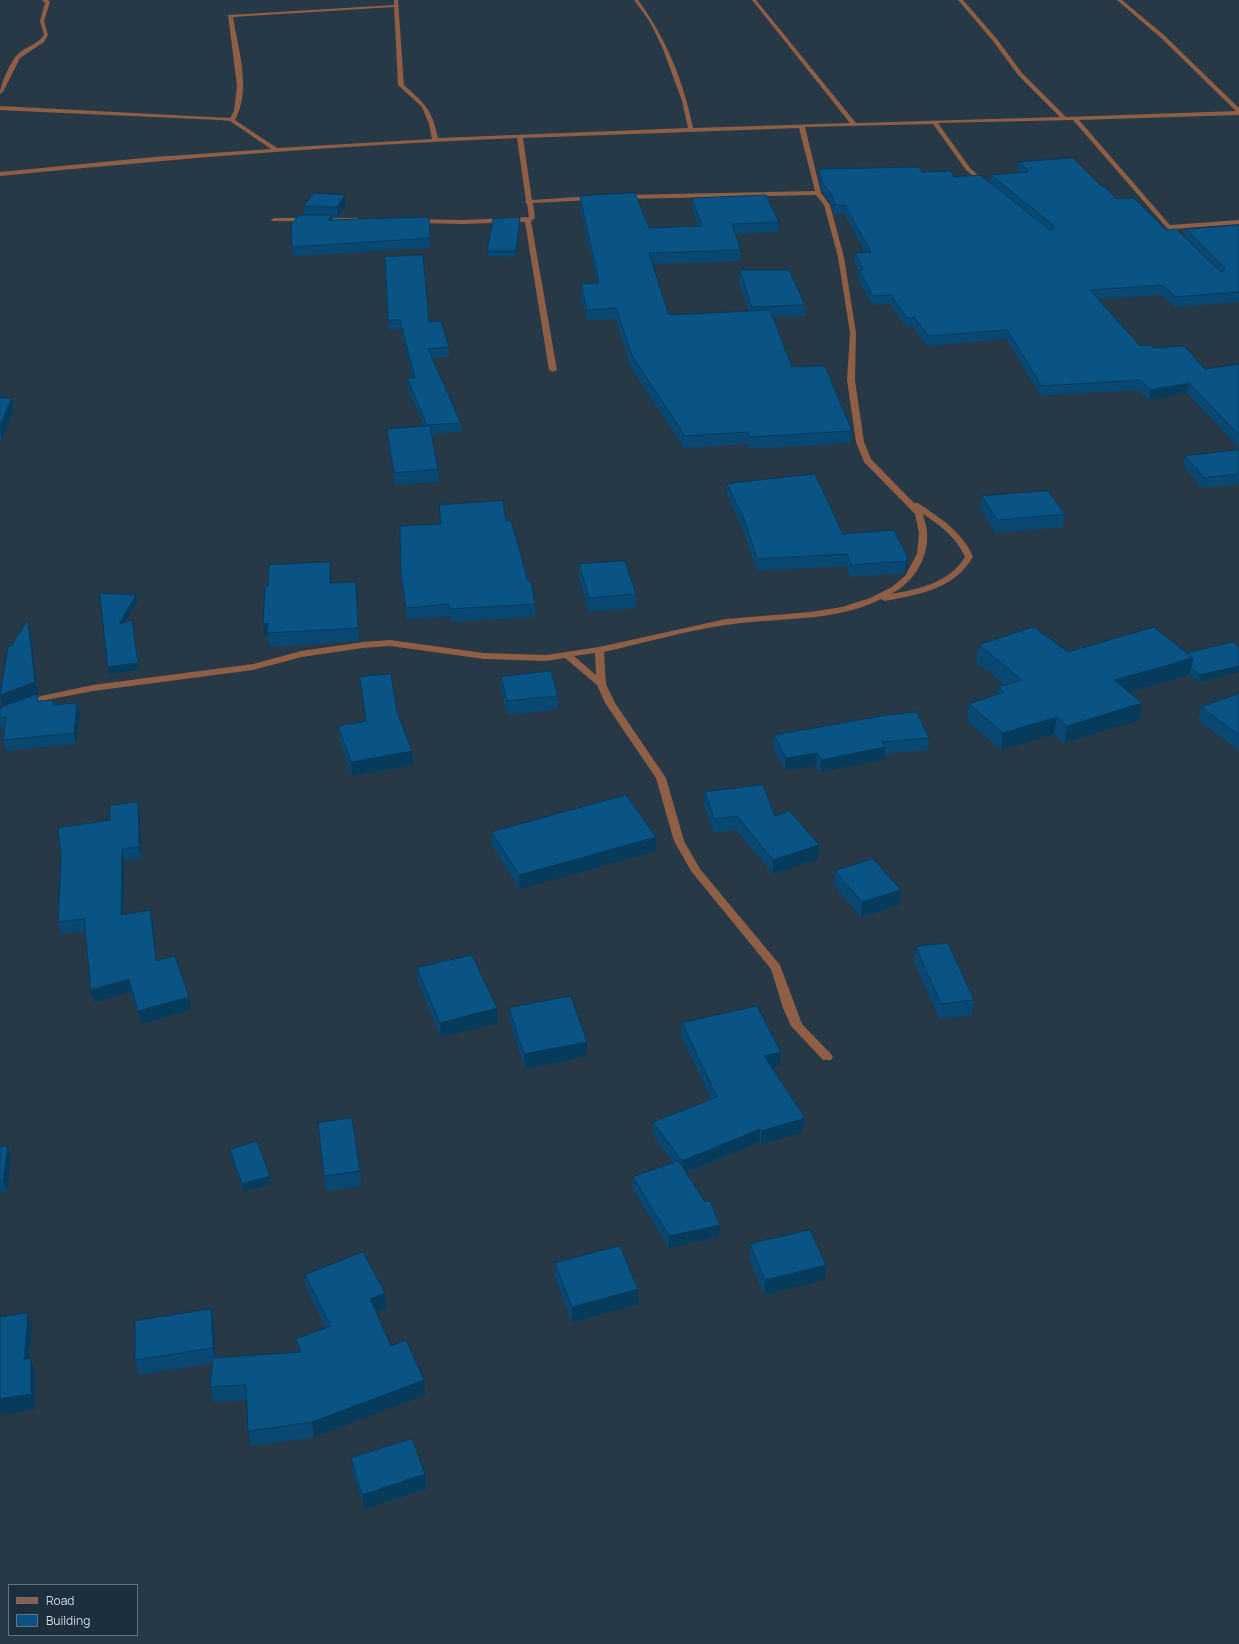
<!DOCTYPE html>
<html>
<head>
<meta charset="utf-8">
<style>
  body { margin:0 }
  #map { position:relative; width:1239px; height:1644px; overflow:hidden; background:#273847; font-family:Manrope,sans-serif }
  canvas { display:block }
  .legend { position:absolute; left:8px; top:1584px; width:130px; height:52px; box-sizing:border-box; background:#1d2e3c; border:1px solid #657480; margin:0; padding:5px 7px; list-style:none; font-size:12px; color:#d1dce5 }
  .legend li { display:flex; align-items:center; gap:8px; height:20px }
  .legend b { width:20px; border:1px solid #657480 }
</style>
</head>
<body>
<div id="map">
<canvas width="1239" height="1644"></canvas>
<ul class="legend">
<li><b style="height:5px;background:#8e5e45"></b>Road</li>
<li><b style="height:11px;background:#095484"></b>Building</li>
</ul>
</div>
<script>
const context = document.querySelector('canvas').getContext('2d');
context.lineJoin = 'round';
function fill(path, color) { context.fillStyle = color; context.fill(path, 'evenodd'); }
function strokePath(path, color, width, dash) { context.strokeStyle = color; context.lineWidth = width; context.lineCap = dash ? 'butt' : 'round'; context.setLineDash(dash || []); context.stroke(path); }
fill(new Path2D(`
  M42,0H48L50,2L44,21L48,35L44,42L20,58L3,92L0,94C0,85 10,63 16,56C24,47 37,45 44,35L40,21L45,3Z
  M394,0H398L404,85C425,104 432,109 438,138L688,128L682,101L663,49L650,22L634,0H638C666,38 684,82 693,128L850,123L752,0H756L856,123L1060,117L1018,75L993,41L958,0H963L997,39L1022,73L1066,117L1236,111L1161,38L1117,0H1122L1165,36L1239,108V115L1079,120L1170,225L1239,220V224L1173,229L1184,240L1181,242L1165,226L1073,120L938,123L970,168L986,182L987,183L984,185L966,170L933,124L805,127L821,193L830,205L844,257L856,333L855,380L864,442L871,459L914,503H918C940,518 963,532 973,557C953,590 920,594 885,601L881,599C834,623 777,617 726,625C685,631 644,643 604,652L606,684L615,703L666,778L684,841L700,869L780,965L802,1024L831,1054L833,1057L831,1060H823L791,1026L783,1008L771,969L691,871L674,841L656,778L605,703L597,685L565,658L546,661L484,659L390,646L363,648L302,657L253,670L93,691L46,700L0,718V712L41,696L93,685L253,664L301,651L363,642L390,640L484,653L546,655L599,647L726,619L810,612L842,607L870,598L892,587L905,576L917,554L919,533L915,514L864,462L856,442L847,380L850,333L838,257L824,205L816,195L624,199L621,197L624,195L815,191L799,128L523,138L532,200L592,196L595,198L592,200L533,203L535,218L531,221L557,370L553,372L549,370L525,222L463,224L417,223L414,221L417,219L463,220L529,217L527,204L525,202L526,201L517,138C345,145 172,159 0,176V172L154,157L271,149L230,121L220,120L19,111L0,110V106L230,118L234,111L237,86L228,15L394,5ZM394,7L398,85L422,107L429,124L432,139L277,148L235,120C252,90 238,49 233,17ZM923,514C940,525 957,538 965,557C949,583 919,589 891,594C913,583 929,558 927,533C927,526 924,520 923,514ZM595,653L596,675L574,656Z
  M274,218H357L360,220L357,222L272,221L271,220Z`), '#8e5e45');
fill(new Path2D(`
  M1019,162L1116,199L1166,230L1184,237L1186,229L1239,225V302L1175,307L1161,295L1098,299L1140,346L1153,348L1205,369L1239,364V448L1187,393L1149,400L1137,390L1041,396L1006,339L927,346L913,327H906L890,304L872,305L858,279L859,272L854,262L855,253H865L844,213L834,214L831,204L822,192L819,178V169L922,172L954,177L990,183L991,175L1020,173L1017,170Z
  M345,195L346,205L338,217H332V220L429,217L430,248L293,256L292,247L305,215L304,206Z
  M580,196L649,228L698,226L692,209V198L779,222L778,232L735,234L741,250L740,261L652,264L669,315L749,311L739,281L740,270L805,305V316L773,317L792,367L852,431L851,443L749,449L748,444L684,448L631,368L616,319L587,321L581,295V284L597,283L580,206Z
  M520,218V224L516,257L488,256L487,251Z
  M385,257L429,322L449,347V357L432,358L461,423V432L432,434L438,469L439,482L395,485L388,441L387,429L424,426L408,388L407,378H413L401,329L389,330Z
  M0,398H12L14,410L2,439H0Z
  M1239,450V484L1202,488L1183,466L1185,456Z
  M727,484L843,534L908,558L907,570L905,573L850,577L846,566L757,571L744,533L727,495Z
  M982,496L1065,514L1063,527L996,533L980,509Z
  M439,505L506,521L535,604V617L451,622L450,616L407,620L402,585L401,573L441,524Z
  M330,562L332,575L331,583L357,595L359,641L269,647L268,637H264L268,586Z
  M579,564L636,594V608L589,612L579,577Z
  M31,633L38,696H37L38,701L54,700L55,705L77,703L80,714L76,744L5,751L3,740L4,728L1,729L0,726V708L3,707L11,646Z
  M979,645L1068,652L1187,653L1239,648V672L1199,682L1189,674V675L1129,692L1142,703L1139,720L1064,743L1054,734L1001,750L967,721L969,704L997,694L998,687L1005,685L976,662Z
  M360,677L397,712L413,765L352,776L340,740L338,726L366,721Z
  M501,677L558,696V709L508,715L501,690Z
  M1239,694V751L1198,720L1201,707Z
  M774,735L929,738L928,750L885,754L884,760L820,772L816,766L785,770L773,748Z
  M705,792L775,816L819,845L818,859L773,874L736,830L714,833L704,806Z
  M138,802L140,814L141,859L124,861V915L150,910L153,923L157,961L189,997L191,1010L141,1024L131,992L94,1002L91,990L85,931L61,934L58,922L110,820Z
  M492,832L656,851L520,889L492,846Z
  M835,871L901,890L899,905L861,917L834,885Z
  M916,947L974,1000L972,1015L939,1019L914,962Z
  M417,968L498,1023L441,1037L418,982Z
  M509,1008L587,1056L525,1069L510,1022Z
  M682,1023L781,1052L780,1066L772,1068L805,1118L803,1132L761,1145L760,1142L686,1173L719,1237L669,1248L633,1189V1177L673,1163L653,1136V1122L711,1099L681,1036Z
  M8,1146L11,1158L7,1192L0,1193V1147Z
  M230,1150L270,1176L271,1184L244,1192L231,1157Z
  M360,1171L362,1186L326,1191L324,1176Z
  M750,1244L825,1280L764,1295L749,1259Z
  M555,1263L638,1304L572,1322L555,1278Z
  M305,1275L385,1293L387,1308L376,1312L391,1346L424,1380L425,1395L314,1437L251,1446L248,1431L247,1400L213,1402L210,1387L213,1363L139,1375L135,1360L211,1309L214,1323L215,1358L298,1352L296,1339L326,1328L307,1290Z
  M351,1458L425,1474L426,1489L364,1509L353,1473Z`), '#084872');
fill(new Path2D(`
  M345,195L346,205L338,217L337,207Z
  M332,215L333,224L328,220Z
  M520,218V224L516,257V251Z
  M1189,383L1187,393L1149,400L1151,390Z
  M12,398L14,410L2,439L0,426Z
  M908,558L907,570L905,573L906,561Z
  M330,562L332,575L331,596L330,583Z
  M356,582L357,595L359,641L358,628Z
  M136,595L137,602L120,630L119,624Z
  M28,620L31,633L38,696H37L39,704L4,709L0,695Z
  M132,620L139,670L109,674L108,667Z
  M268,623V637H264L263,624Z
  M1193,658L1189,675L1111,697L1114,680Z
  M1239,666V672L1199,682L1200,675Z
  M77,703L80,714L76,744L74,733Z
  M1142,703L1139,720L1064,743L1067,726Z
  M1057,717L1054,734L1001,750L1003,733Z
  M885,747L884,760L820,772L821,760Z
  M412,751L413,765L352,776L351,762Z
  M817,753L816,766L785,770L786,758Z
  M138,802L140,814L141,859L139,847Z
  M656,837V851L520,889L519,875Z
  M819,845L818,859L773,874V860Z
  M122,849L124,861V928L121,915Z
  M901,890L899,905L861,917L862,902Z
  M150,910L153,923L158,974L156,961Z
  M129,979L131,992L94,1002L91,990Z
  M189,997L191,1010L141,1024L138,1011Z
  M497,1008L498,1023L441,1037L440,1023Z
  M587,1042V1056L525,1069L524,1054Z
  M781,1052L780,1066L763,1070L764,1056Z
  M805,1118L803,1132L761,1145L762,1131Z
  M760,1129V1142L681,1174L682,1161Z
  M8,1146L11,1158L7,1192L3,1180Z
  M270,1176L271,1184L244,1192L242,1184Z
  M720,1225L719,1237L669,1248V1236Z
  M826,1265L825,1280L764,1295L765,1280Z
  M638,1289V1304L572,1322V1307Z
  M385,1293L387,1308L372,1314L370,1299Z
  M211,1309L214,1323L216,1362L213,1348Z
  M28,1313L32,1328L28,1375L24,1360Z
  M31,1358L35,1373V1409L0,1415V1399Z
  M424,1380L425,1395L314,1437L312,1422Z
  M425,1474L426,1489L364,1509L362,1495Z`), '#063b5c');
const building = new Path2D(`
  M1073,158L1101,186H1104L1116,199L1134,198L1166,230L1176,229L1221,272L1224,270V267L1186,229L1239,225V292L1176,297L1162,285L1090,290L1140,346L1151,345L1153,348L1184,346L1205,369L1239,364V435L1189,383L1151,390L1139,380L1042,386L1007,330L928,336L914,317L907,318L891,295L873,296L859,270H863L855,253L871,252L845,205H835L832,195L823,184L819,169L919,167L922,172L951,171L954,177L980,175L1050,230L1055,227L1053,225L991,175L1029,172L1019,162Z
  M314,193L345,195L337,207L304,206Z
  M635,193L649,228L702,226L692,198L766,195L779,222L732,224L741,250L649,253L669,315L770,310L792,367L825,366L852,431L749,437L748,432L685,436L632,356L616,308L587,310L581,284L599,283L580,196Z
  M299,215H332L328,220L429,217L430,238L292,247L291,225Z
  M520,218L516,251H487L493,219Z
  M423,255L429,322L441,321L449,347L428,349L461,423L427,425L407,378H415L400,320H388L385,257Z
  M740,270H789L805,305L752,307Z
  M0,398H12L0,426Z
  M430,426L438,469L394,473L387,429Z
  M1239,450V474L1204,478L1185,456Z
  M815,474L843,534L894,530L908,558L906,561L851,565L847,554L757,559L745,521L727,484Z
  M1048,491L1065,514L997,520L982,496Z
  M503,501L506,521L511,520L528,581H531L535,604L450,609L449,604L406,608L401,573L400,526L441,524L439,505Z
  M625,561L636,594L589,598L579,564Z
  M330,562V583L356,582L358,628L267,633L268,623L263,624L265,587L268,586L269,565Z
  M100,593L136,595L119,624L132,620L138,663L108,667Z
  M28,620L35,682L0,695L8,647L11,646Z
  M1034,627L1068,652L1154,627L1193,658L1114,680L1142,703L1067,726L1057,717L1003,733L969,704L1004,692L998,687L1022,680L979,645Z
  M1233,642L1239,648V666L1200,675L1191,667L1193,658L1187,653Z
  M551,671L558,696L507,701L501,677Z
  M391,674L397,712L412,751L351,762L338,726L366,721L360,677Z
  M37,694L38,701L54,700L53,705L77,703L74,733L3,740L6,717L0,718V708Z
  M1239,694V735L1201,707Z
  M917,712L929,738L882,742L885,747L821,760L817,753L786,758L774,735L887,715Z
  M763,785L775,816L790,811L819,845L773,860L737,816L714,819L705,792Z
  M626,795L656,837L519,875L492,832Z
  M138,802L139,847L122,849L121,915L150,910L156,961L175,956L189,997L138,1011L129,979L91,990L84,919L58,922L61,857L58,828L110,820V806Z
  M873,859L901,890L862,902L835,871Z
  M948,943L974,1000L941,1004L916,947Z
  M472,955L497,1008L440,1023L417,968Z
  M571,996L587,1042L524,1054L509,1008Z
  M757,1006L781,1052L764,1056L805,1118L762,1131L760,1129L682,1161L653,1122L717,1097L682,1023Z
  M352,1118L360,1171L324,1176L318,1123Z
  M257,1141L270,1176L242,1184L230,1150Z
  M8,1146L3,1180L0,1181V1147Z
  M679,1161L705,1202L710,1201L720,1225L669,1236L633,1177Z
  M810,1230L826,1265L765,1280L750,1244Z
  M620,1246L638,1289L572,1307L555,1263Z
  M363,1252L385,1293L370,1299L391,1346L406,1340L424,1380L312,1422L248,1431L246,1385L210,1387L213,1358L301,1352L296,1339L331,1326L305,1275Z
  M211,1309L213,1348L135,1360V1321Z
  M28,1313L24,1360L31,1358V1394L0,1399V1317Z
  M412,1439L425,1474L362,1495L351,1458Z`);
fill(building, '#095484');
strokePath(building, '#063b5c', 1);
</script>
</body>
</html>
